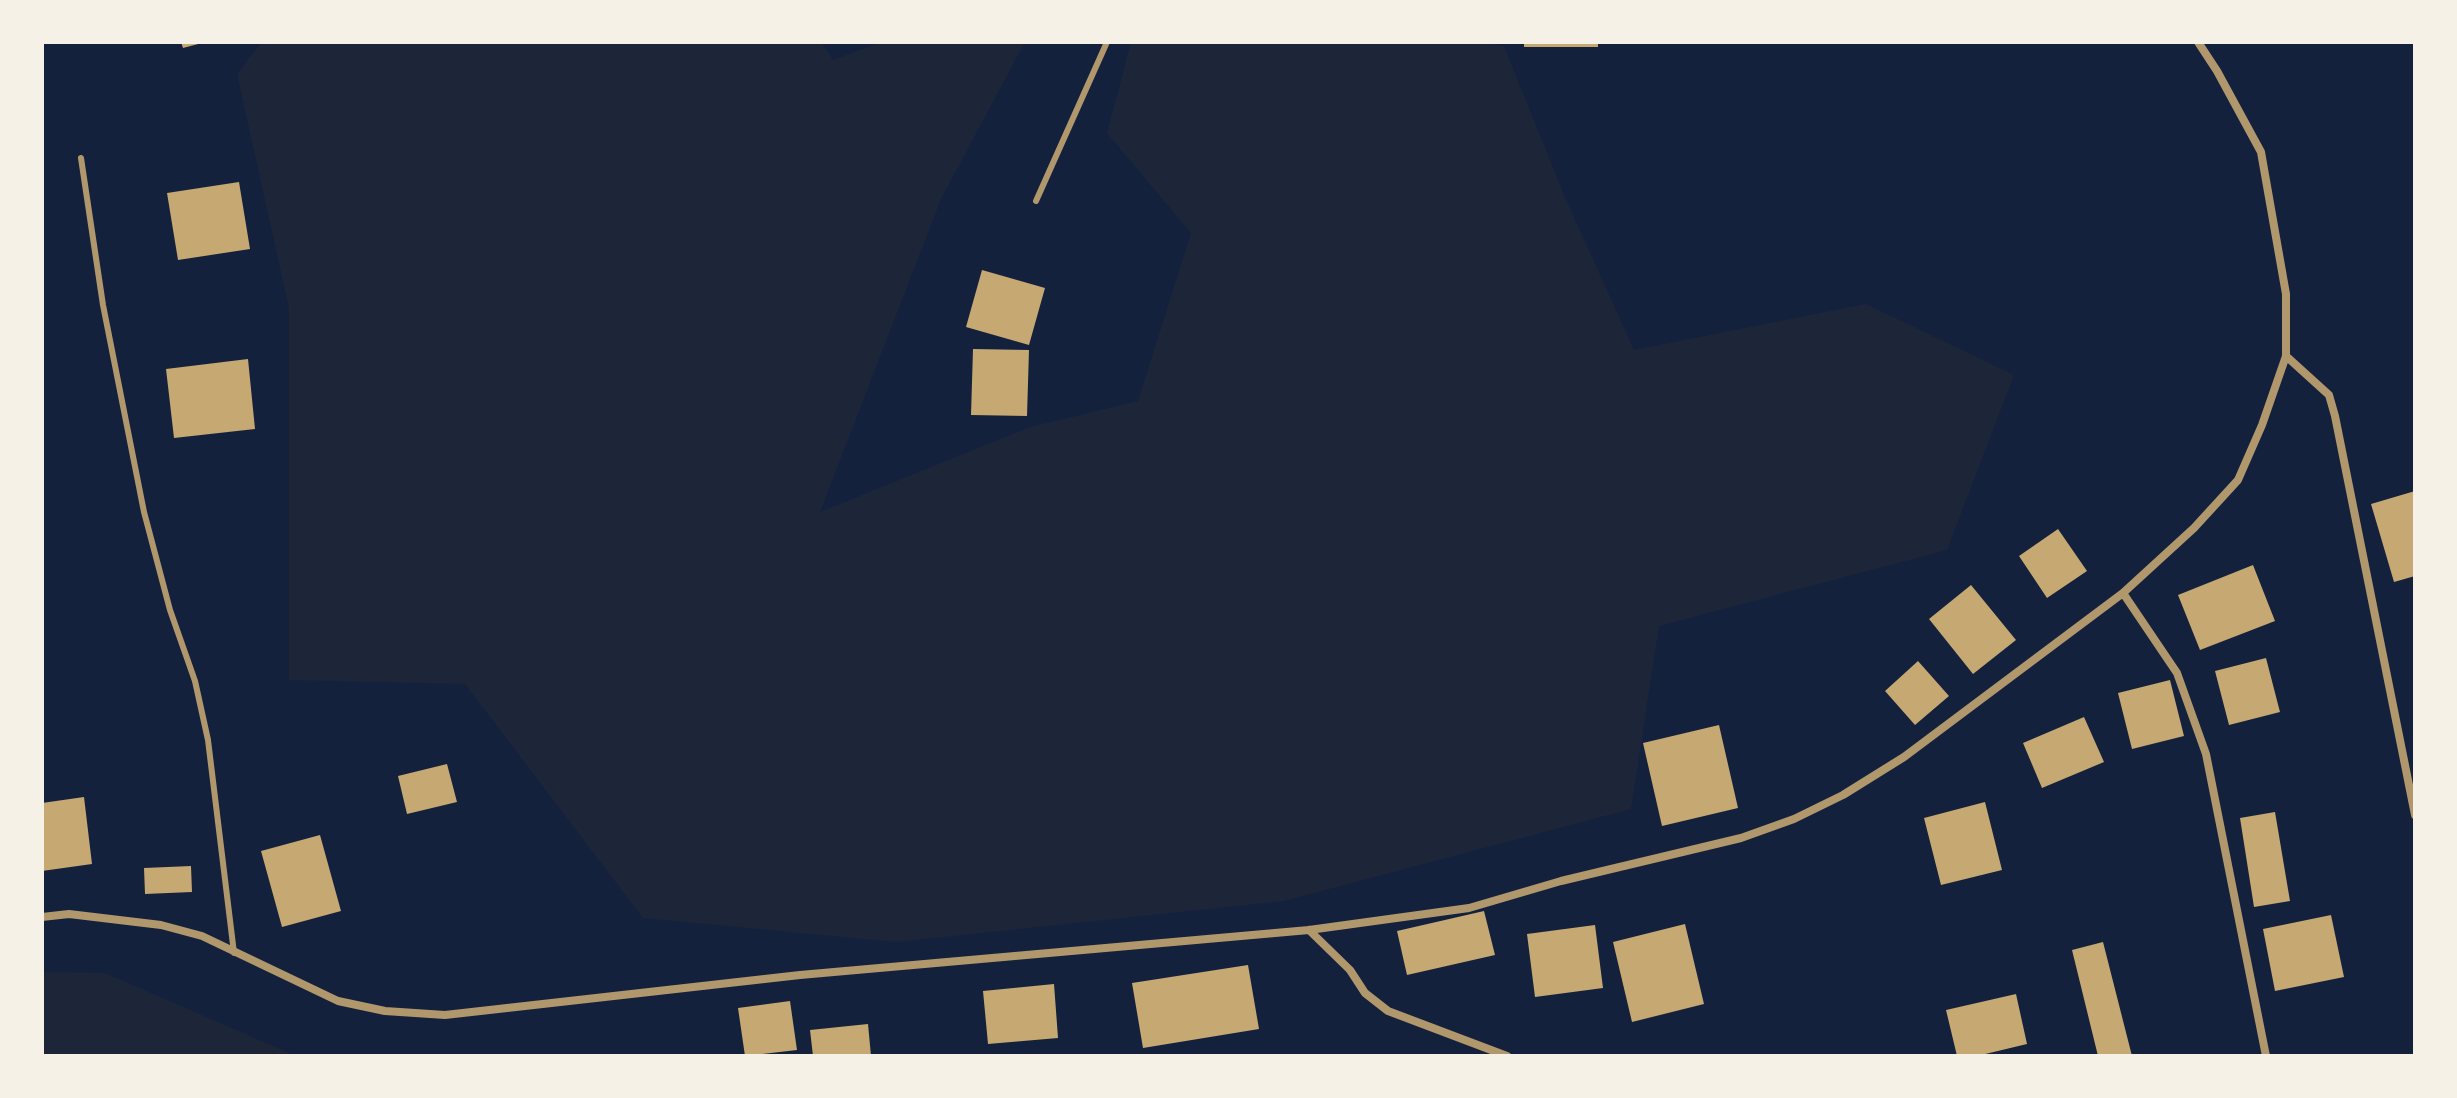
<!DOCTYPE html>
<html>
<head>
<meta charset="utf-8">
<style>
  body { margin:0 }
  #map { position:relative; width:2457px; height:1098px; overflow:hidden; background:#14213d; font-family:Merriweather,serif }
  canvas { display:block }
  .frame { position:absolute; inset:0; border:44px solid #f6f1e7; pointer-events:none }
</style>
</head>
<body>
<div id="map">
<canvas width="2457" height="1098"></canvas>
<div class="frame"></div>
</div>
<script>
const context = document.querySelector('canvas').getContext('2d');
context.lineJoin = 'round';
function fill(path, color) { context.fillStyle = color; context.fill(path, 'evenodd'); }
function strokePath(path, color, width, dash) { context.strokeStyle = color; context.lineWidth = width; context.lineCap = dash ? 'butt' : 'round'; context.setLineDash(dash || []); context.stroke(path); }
fill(new Path2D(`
  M262,42H821L833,60L881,42H1025L941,199L820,512L1030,427L1138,401L1191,233L1107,133L1131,42H1481L1504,46L1564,195L1634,350L1866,304L2014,375L1947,550L1659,626L1631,809L1284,901L896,942L643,918L465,684L289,680V308L237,74Z
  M42,972L105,973L296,1056H42Z`), '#1d2539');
fill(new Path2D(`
  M181,42H202V43L183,48Z
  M1524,42H1598V47H1524Z
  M239,182L250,249L178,260L167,193Z
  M982,270L1045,288L1029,345L966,327Z
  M973,349L1029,350L1027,416L971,415Z
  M248,359L255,429L174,438L166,369Z
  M2415,491V576L2394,582L2371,504Z
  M2058,529L2087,571L2047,598L2019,556Z
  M2253,565L2275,621L2200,650L2178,595Z
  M1971,585L2016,640L1973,674L1929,619Z
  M2266,658L2280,712L2229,725L2215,671Z
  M1918,661L1949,696L1915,725L1885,691Z
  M2170,680L2184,736L2132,749L2118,693Z
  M2084,717L2104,762L2042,788L2023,743Z
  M1719,725L1738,808L1662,826L1643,743Z
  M447,764L457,802L407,814L398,776Z
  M84,797L92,864L42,871V803Z
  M1985,802L2002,870L1941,885L1924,818Z
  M2275,812L2290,901L2254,907L2240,818Z
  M320,835L341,911L282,927L261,851Z
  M191,866L192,892L145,894L144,868Z
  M1484,911L1495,955L1407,975L1397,931Z
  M2331,915L2344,977L2275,991L2263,929Z
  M1685,924L1704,1004L1632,1022L1613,942Z
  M1595,925L1603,988L1535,997L1527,934Z
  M2103,942L2132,1056H2098L2072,950Z
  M1248,965L1259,1029L1143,1048L1132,983Z
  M1054,984L1058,1038L988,1044L983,991Z
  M2016,994L2027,1044L1977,1056H1957L1946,1010Z
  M790,1001L797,1050L745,1056L738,1008Z
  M868,1024L871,1056H813L810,1030Z`), '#c6a872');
strokePath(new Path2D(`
  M81,158L103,305L144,512L170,610L195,681L208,740L234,953
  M1036,201L1107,42`), '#b1986c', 6);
strokePath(new Path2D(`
  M2286,356L2329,395L2335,416L2415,815
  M2123,593L2177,673L2206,754L2266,1056
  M42,917L69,914L161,925L202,936L338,1001L385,1011L445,1015L800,975L1309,930L1469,908L1561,881L1741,838L1794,819L1843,795L1904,757L2123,593L2194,528L2238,480L2262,425L2286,356V294L2261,152L2217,71L2198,42
  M1309,930L1350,970L1365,993L1388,1011L1507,1056`), '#b1986c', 8);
</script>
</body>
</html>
